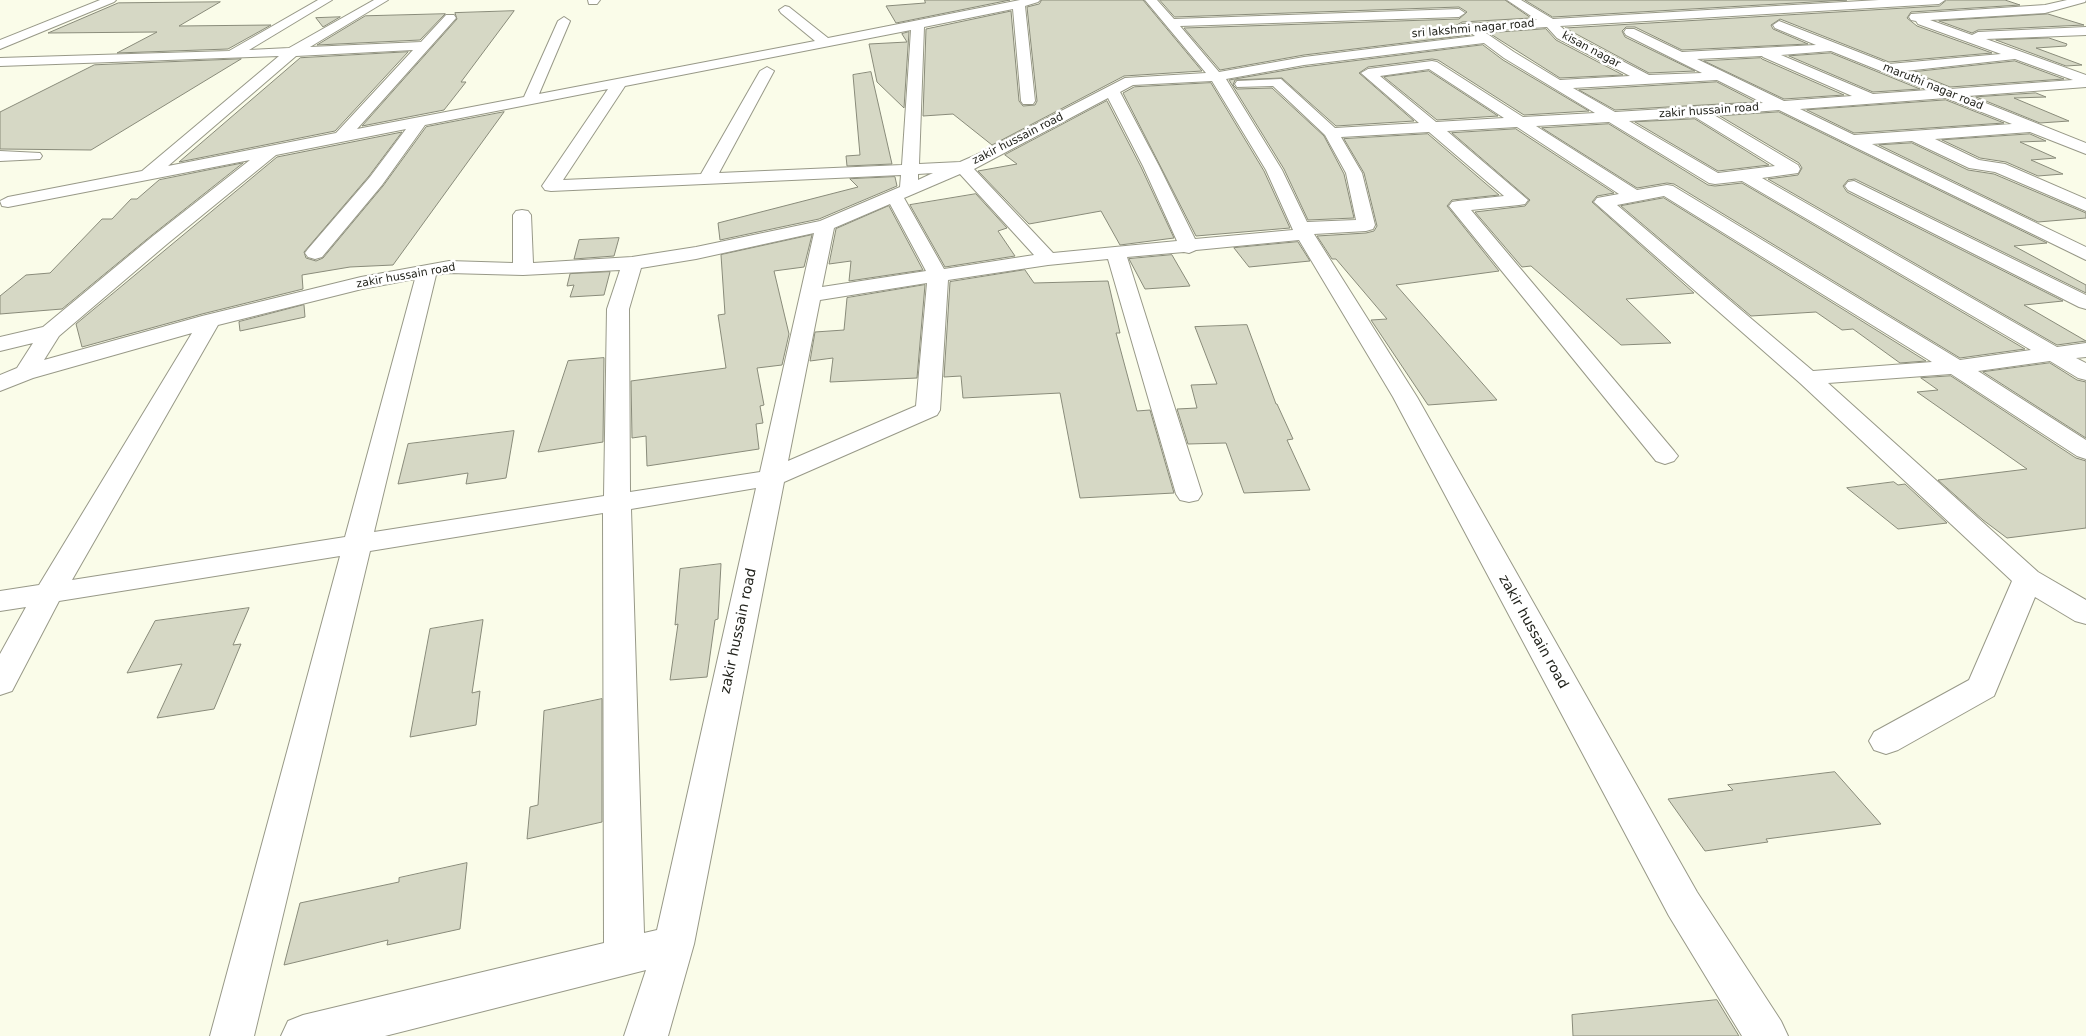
<!DOCTYPE html>
<html>
<head>
<meta charset="utf-8">
<style>
  body { margin:0 }
  canvas { display:block; background:#fafce9 }
</style>
</head>
<body>
<canvas width="2086" height="1036"></canvas>
<script>
const context = document.querySelector('canvas').getContext('2d');
context.lineJoin = 'round';
function fill(path, color) { context.fillStyle = color; context.fill(path, 'evenodd'); }
function strokePath(path, color, width, dash) { context.strokeStyle = color; context.lineWidth = width; context.lineCap = dash ? 'butt' : 'round'; context.setLineDash(dash || []); context.stroke(path); }
function drawText(font, color, halo, rows, align = 'center') {
  context.font = font + ' "DejaVu Sans",sans-serif'; context.lineWidth = 5; context.setLineDash([]); context.textBaseline = 'middle'; context.strokeStyle = halo; context.fillStyle = color; for (const [text, x, y, turn = 0] of rows) {
    context.save(); context.translate(x, y); context.rotate((+turn || 0) * Math.PI / 180); context.textAlign = isNaN(turn) ? turn : align; if (halo) context.strokeText(text, 0, 0); context.fillText(text, 0, 0); context.restore();
  }
}
const building = new Path2D(`
  M925,0H1010L896,23L886,6L925,3Z
  M1042,0H1143L1202,71L1124,76L992,145L953,114L923,116L926,29L1011,11L1019,101L1023,106L1035,105L1037,101L1027,7L1039,4Z
  M1160,0H1505L1531,18L1462,22L1455,26L1454,29L1458,33L1470,35L1304,55L1220,70L1184,28L1459,19L1467,12L1459,7L1175,17Z
  M1525,0H1847L1553,17Z
  M1947,0H2005L2020,5L1911,12L1907,18L1917,26L1992,53L1889,62L1780,19L1771,25L1773,29L1808,44L1682,50L1635,27H1626L1622,31L1625,37L1695,71L1649,73L1565,28L1939,6Z
  M220,2L179,26L271,25L228,49L117,53L157,32L48,33L118,3Z
  M514,11L461,82H466L444,110L362,126L457,19L455,13Z
  M445,14L420,40L317,45L365,16Z
  M2048,14L2084,25L1978,30L1972,33L1939,21Z
  M340,17L323,27L316,18Z
  M1546,29L1556,40L1623,75L1560,78L1489,33Z
  M909,32L904,108L877,82L869,44L907,42L902,34Z
  M2049,38L2067,44L2066,46L2036,48L2082,65L2066,66L1996,40Z
  M1483,45L1503,60L1589,111L1524,115L1438,60L1432,59L1368,67L1359,73L1414,121L1336,126L1282,78L1235,80L1233,85L1237,89L1272,88L1324,136L1344,174L1354,218L1308,220L1284,169L1229,80L1304,67Z
  M408,52L335,131L179,162L300,58Z
  M1831,53L1920,89L1873,92L1789,56Z
  M1761,58L1762,59L1844,95L1784,99L1704,61Z
  M241,59L91,150L0,149V112L94,65Z
  M2015,61L2064,79L1950,87L1913,72Z
  M1429,71L1498,116L1437,120L1384,77Z
  M871,72L892,164L847,166L846,156L860,155L853,75Z
  M1717,82L1756,102L1615,110L1579,90Z
  M1211,83L1264,171L1290,228L1196,236L1123,93L1134,87Z
  M2036,93L2046,97L2014,98L2069,121L2040,123L1976,97Z
  M1946,100L2004,123L1854,133L1807,110Z
  M1107,101L1141,167L1174,238L1120,245L1101,211L1029,224L978,171L1017,164L1005,155Z
  M504,112L393,265L350,267L302,275L303,289L202,314L82,347L76,324L277,157L402,132L369,176L304,252L306,258L316,261L323,258L383,186L426,127Z
  M1779,112L2047,243L2014,246L2086,285V293L1855,179L1848,180L1843,186L1847,192L2063,301L2024,305L2086,341L2057,345L1768,179L1798,175L1802,168L1799,163L1720,116Z
  M1695,119L1769,165L1718,171L1635,122Z
  M1609,124L1708,185L1715,186L1742,183L2025,349L1960,358L1674,184L1667,183L1637,188L1542,128Z
  M1516,129L1614,193L1597,196L1592,202L1694,293L1626,299L1671,343L1621,345L1531,266L1522,267L1475,212L1525,206L1530,200L1452,133Z
  M1428,134L1499,195L1452,200L1447,206L1499,271L1396,285L1497,400L1428,405L1371,320L1387,319L1336,259H1332L1317,236L1366,233L1374,231L1377,226L1364,173L1344,139Z
  M2030,134L2046,141L2020,142L2056,158L2031,160L2063,174L2038,176L2006,162L1980,158L1942,140Z
  M1912,143L1968,170L1994,174L2086,213V218L2038,222L1879,145Z
  M243,163L152,235L62,309L0,314V296L26,275L50,273L102,219H112L131,199H137L159,180Z
  M895,177L897,186L819,219L720,240L718,223L858,187L850,179Z
  M976,194L1007,228L998,231L1015,256L945,267L910,205Z
  M1664,198L1926,361L1900,363L1853,329L1842,330L1816,312L1751,316L1621,206Z
  M889,206L923,270L849,281L851,261L829,264L836,229Z
  M812,235L804,267L774,271L789,334L782,365L757,368L764,405L760,406L763,423L756,424L759,449L647,466L646,436L632,438L631,381L726,368L718,315L725,314L721,255Z
  M619,238L614,256L574,259L579,240Z
  M1298,242L1310,261L1249,267L1234,248Z
  M1172,255L1190,286L1145,289L1129,259Z
  M1025,270L1034,283L1108,281L1120,333H1116L1137,411L1150,410L1174,493L1080,498L1060,393L963,398L961,376L944,377L950,282Z
  M610,272L604,295L570,297L574,285L567,286L570,274Z
  M925,285L917,378L830,382L833,358L810,361L815,332L844,330L847,298Z
  M304,305L305,317L240,331L239,322Z
  M1247,325L1276,404H1277L1293,439L1287,440L1310,490L1244,493L1226,443L1188,444L1177,409L1197,408L1191,385L1217,384L1195,327Z
  M604,358L603,442L538,452L568,361Z
  M2050,363L2077,380L2086,382V438L1983,372Z
  M1951,376L2076,458L2086,461V528L2007,538L1983,520L1938,480L2027,469L1917,392L1938,390L1921,378Z
  M514,431L506,478L466,484L468,473L398,484L408,444Z
  M1894,482L1898,485L1905,484L1947,523L1898,529L1847,488Z
  M721,564L718,619L715,620L707,677L670,680L678,624L675,625L680,569Z
  M249,608L233,645L241,644L214,709L157,718L182,664L127,673L155,621Z
  M483,620L472,693L480,691L476,725L410,737L430,629Z
  M602,699V822L527,839L530,807L538,805L544,711Z
  M1835,772L1881,824L1766,839L1768,842L1705,851L1668,799L1733,790L1728,785Z
  M467,863L460,929L387,945L388,940L284,965L300,903L399,882V878Z
  M1717,1000L1739,1036H1573L1572,1015Z`);
fill(building, '#d6d8c5');
strokePath(building, '#898b7a', 1);
const minor = new Path2D(`
  M100,0H116L114,2L0,49V40Z
  M318,0H332L249,50L289,48L374,0H388L310,47L421,42L446,15H454L456,18L357,129L524,97L558,21L564,17L570,21L539,94L815,41L781,13L779,10L785,6L789,7L828,38L1020,0H1040L1038,2L1025,6L1035,101L1033,104H1023L1021,101L1013,9L924,27L919,164L960,162L976,155L1125,78L1206,73L1145,0H1157L1174,19L1459,9L1465,13L1459,17L1180,26L1219,72L1304,57L1475,36L1468,31H1458L1456,28L1462,24L1537,20L1507,0H1521L1553,19L1879,0H1945L1939,4L1560,26L1567,32L1649,75L1702,73L1626,35L1624,32L1626,29H1634L1682,52L1816,45L1775,28L1773,25L1779,21L1889,64L2001,54L1918,24L1916,21L1911,20L1909,17L1911,14L2045,5L2067,0H2086L2085,2L2045,13L1930,20L1972,35L1978,32L2086,27V35L1986,39L2086,75V87L1968,96L2086,143V154L2030,132L1935,139L1979,160L2005,164L2086,199V211L1995,172L1969,168L1912,141L1872,144L2086,247V260L1779,110L1714,115L1798,165L1800,169L1798,173L1762,178L2057,347L2086,343V357L2076,358L2086,363V380L2078,378L2050,361L1978,371L2086,440V459L2077,456L1951,374L1828,383L2038,572L2086,600V624L2075,621L2035,597L1994,696L1898,750L1886,754L1874,750L1869,741L1874,732L1969,680L2012,581L1800,383L1594,202L1597,198L1619,194L1517,127L1447,131L1528,200L1525,204L1519,205L1471,210L1674,451L1678,456L1674,461L1665,464L1656,461L1449,206L1452,202L1458,201L1504,196L1429,132L1341,137L1362,173L1375,225L1373,229L1366,231L1314,234L1417,397L1697,892L1781,1021L1788,1036H1742L1669,916L1393,397L1299,240L1196,250L1189,253L1184,252L1127,257L1202,494L1198,500L1189,502L1180,500L1176,494L1108,259L1048,265L948,280L940,410L937,415L784,482L694,944L668,1036H624L646,970L385,1036H281L288,1021L303,1015L604,943L603,513L370,551L254,1036H210L340,556L59,601L12,691L0,695V654L26,607L0,611V591L39,585L192,333L33,378L0,391V375L17,368L33,343L0,351V337L43,327L153,236L250,160L8,207L2,206L0,201L8,197L142,171L279,56L0,66V58L229,51ZM1547,27L1557,38L1630,76L1560,80L1514,52L1483,31ZM911,30L902,165L719,173L774,71L767,67L760,71L701,174L563,180L625,86ZM1484,43L1504,58L1595,113L1523,117L1437,62L1432,61L1368,69L1361,73L1419,123L1335,128L1281,79L1237,81L1235,84L1237,87L1273,86L1325,135L1346,173L1356,220L1307,222L1282,170L1226,79L1304,65ZM413,50L336,133L168,166L296,56ZM1831,51L1928,90L1873,94L1781,55ZM1762,56L1763,57L1852,96L1784,101L1697,59ZM2015,59L2073,80L1950,89L1905,71ZM1429,69L1504,118L1436,122L1380,76ZM1717,80L1763,103L1615,112L1573,88ZM1212,81L1266,170L1293,230L1195,239L1159,166L1120,92L1133,85ZM608,89L542,186L545,190L551,191L901,175L900,187L820,221L696,247L632,257L533,263L531,215L528,211L522,210L516,211L513,215V263L449,261L361,277L202,316L44,360L59,336L167,244L276,155L406,129L370,177L308,249L305,253L308,257L315,259L322,257L382,185L425,125ZM1108,98L1143,166L1177,241L1053,253L974,169ZM1946,98L2012,124L1854,135L1800,109ZM1695,117L1775,166L1718,173L1629,121ZM1609,122L1709,183L1715,184L1742,181L2031,350L1960,360L1673,186L1667,185L1637,190L1536,126ZM933,173L918,180V174ZM960,174L1034,255L944,269L904,198ZM1664,196L1932,362L1813,371L1617,205ZM890,204L926,271L822,287L834,228ZM814,233L760,472L630,492L629,309L641,268L696,259ZM620,270L607,309L604,496L374,532L436,275L449,273L523,275ZM415,279L345,537L72,580L218,325L362,289ZM927,283L916,406L788,461L820,300ZM756,488L657,930L644,933L631,509Z
  M588,0H600L597,4H589Z
  M0,151L40,153L42,156L40,159L0,161Z
  M1854,181L2086,295V309L2079,307L1848,190L1845,186L1848,182Z`);
strokePath(minor, '#989988', 2);
fill(minor, '#fff');
drawText('11px', '#22231c', '#fff', [
  ["sri lakshmi nagar road",1473,29,-5],
  ["kisan nagar",1591,50,28],
  ["maruthi nagar road",1933,87,22],
  ["zakir hussain road",1709,111,-4],
  ["zakir hussain road",1018,139,-27],
  ["zakir hussain road",406,276,-10]
]);
drawText('14px', '#22231c', '#fff', [
  ["zakir hussain road",739,631,-78],
  ["zakir hussain road",1533,632,61]
]);
</script>
</body>
</html>
